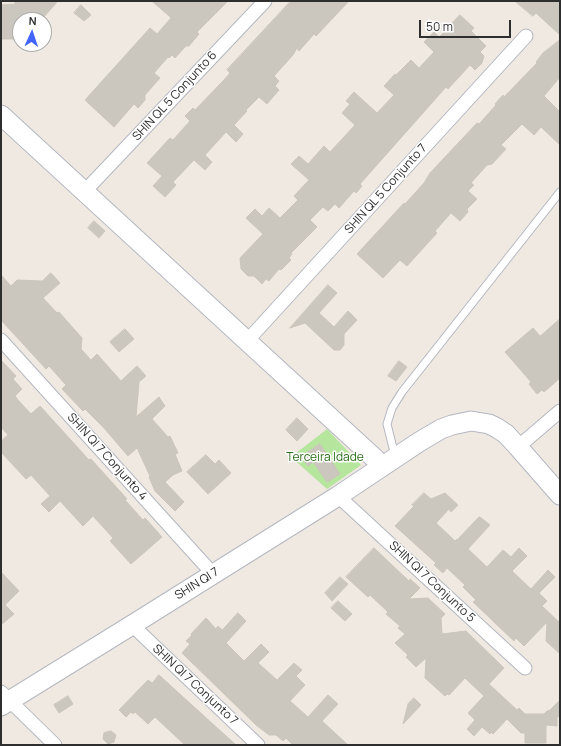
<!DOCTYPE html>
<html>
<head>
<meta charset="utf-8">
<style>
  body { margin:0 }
  #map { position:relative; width:561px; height:746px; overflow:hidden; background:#efe9e1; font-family:Manrope,sans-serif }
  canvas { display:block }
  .frame { position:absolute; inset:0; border:2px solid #2e2e2e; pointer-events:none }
  .north { position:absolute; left:12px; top:12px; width:40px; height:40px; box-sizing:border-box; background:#fff; border:1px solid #ababab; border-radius:50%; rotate:3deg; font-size:11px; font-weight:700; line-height:16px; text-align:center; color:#2e2e2e }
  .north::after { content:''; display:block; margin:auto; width:14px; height:18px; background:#4264fb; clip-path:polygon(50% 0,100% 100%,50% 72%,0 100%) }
  .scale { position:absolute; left:419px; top:20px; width:92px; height:18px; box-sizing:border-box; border:2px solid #2e2e2e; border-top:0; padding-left:5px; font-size:12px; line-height:14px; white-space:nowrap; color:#2e2e2e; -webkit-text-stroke:3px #fff; paint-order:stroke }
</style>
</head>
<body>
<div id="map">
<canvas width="561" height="746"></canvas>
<div class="frame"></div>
<div class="north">N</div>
<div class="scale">50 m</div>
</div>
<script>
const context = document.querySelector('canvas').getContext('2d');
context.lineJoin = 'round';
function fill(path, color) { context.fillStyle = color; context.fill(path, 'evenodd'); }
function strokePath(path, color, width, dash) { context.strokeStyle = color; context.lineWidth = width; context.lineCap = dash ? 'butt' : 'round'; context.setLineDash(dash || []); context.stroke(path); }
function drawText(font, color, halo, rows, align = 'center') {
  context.font = font + ' Manrope,sans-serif'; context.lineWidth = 3; context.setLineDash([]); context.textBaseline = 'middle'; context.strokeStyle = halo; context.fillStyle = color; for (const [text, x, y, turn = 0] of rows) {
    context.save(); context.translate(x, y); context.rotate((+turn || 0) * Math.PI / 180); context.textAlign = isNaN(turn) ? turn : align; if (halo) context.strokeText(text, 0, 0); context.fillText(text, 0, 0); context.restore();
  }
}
fill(new Path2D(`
  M327,429L361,465L327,489L291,457Z`), '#b6e59e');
const building = new Path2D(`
  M15,1H58L41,20H20V39H1V5L15,4Z
  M152,1H228L197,32L199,34L189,46H186L175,58L172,55L169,58L168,57L154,73L160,78L145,95V100L138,108L134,104L114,127L85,100L150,28L157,34L171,18Z
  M291,1H349L316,36L314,34L299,51L297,48L293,55L274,76L279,81L275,86L279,90L267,104L259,97L246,110L247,111L234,125L243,134L236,142L226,132L205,155L212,162L205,170L194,160L173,182L176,185L165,197L153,186L162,176L147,163L170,138L173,140L190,121L185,116L193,108L195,110L223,81L230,73L227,70Z
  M515,1H560V35L536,13L533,16Z
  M81,5L91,15L84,21L74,13Z
  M460,15L474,28L471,31L486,46L480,52L484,56L482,63L475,70L470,65L448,89L446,87L360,184L362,186L356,193L354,191L339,208L335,204L328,211L323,207L310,220L317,227L291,253L292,254L289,258L291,260L281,270L279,269L269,281L266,279L262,284L254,276H248L241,269L240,258L263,234L246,218L255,209L262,216L269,208L280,218L298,200L294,196L309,180L291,164L299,156L308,164L324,146L330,152L355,125L342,113L350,104L346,101L354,92L377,113L394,95L384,86L395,74L396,75L411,60L419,68L434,52L424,42L434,32L439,37Z
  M560,40V77L544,96L560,112V145L541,127L534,135L522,124L501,145L506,149L492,164L487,165L471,183L474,185L468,191L477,199L467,209L468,212L460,221L451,213L435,231L437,233L407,266L400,260L383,278L357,254L404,203L405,204L424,183L430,173L477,123L479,124L496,105L495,104L503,95L504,97L537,63L536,62L543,53Z
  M94,221L105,231L99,238L88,228Z
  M51,273L60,283L43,298L57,313L59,312L82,338L81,349L91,360L97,354L121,381L137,366L146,376L139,382L136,417L159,397L165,406L152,419L168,437L170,436L178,453L175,454L182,471L173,475L165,482L184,502L175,511L155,491L149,477L150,476L137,448L128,456L104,428L85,409L83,411L62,389L66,385L49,366L46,369L1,320V275L11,286L17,280L42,281Z
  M328,285L337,293L319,313L334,327L348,311L357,320L344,334V345L340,350H334L305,323L290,328Z
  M560,319V378L544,392L542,390L537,394L529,384L531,382L505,352L533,328L540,336Z
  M125,329L134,339L119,352L110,342Z
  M1,360L16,376L13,379L22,389L15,396L18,400L31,414L40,406L89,460L91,459L127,499L125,500L143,520L145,518L162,537L131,564L110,541L113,538L93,516L83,526L60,501L49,512L41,504L50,496L31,475L26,479L1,452V441L8,435L1,427Z
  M399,361L407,367L396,381L388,376Z
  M297,418L308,429L297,441L286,430Z
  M320,444L340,474L327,482L313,462L308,466L301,457Z
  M206,455L215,464L219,460L231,473L208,494L187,472Z
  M424,493L431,499L445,493L458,505L451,512L449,509L436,523L455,541L457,539V540L479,517H480L490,525L468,549L487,567L503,550L511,557L519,548L527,556L512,571L531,589L548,570L555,577L539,593L547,601L542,606L560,623V654L546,641L547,622L524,646L516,638L514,641L473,602L476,600L463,587L465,585L447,568L443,573L434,565L436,563L395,526L414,506L412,505Z
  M374,548L409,581L410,579L420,588L409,599L428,598L445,614L441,618L442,634L466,631L504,668L489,684L517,710L519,708L525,714H544L547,711L550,710L560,700V714L557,718V726L546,725V743H525V733H521L507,719L493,734L491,732L490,734L482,727L474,736L467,729L475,720L468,713L484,696L465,678L449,695L447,694L445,696L425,678L426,658L416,667L406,657L408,655L395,643L405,634L398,628L400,626L386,614L388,612L370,595L368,597L346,577Z
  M1,572L19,591L5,605L14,614L1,625Z
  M340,577L348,584L332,601L325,593Z
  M338,601L352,614L345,621L331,608Z
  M238,613L246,621L226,643L244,661L261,644L269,652L258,663L277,680L294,663L302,670L296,676L305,685L290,701L308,717L328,695L338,704L322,721L348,745H293L286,738L283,741L276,735H269L256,725L182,653L190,644L186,641L192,635L191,634L206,618L216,629L218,626L222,630Z
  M159,675L182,696L236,745H185L155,717L148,724L135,712L133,714L131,712L126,717L119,710L148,680L152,683Z
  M68,696L73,704L59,713L54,705Z
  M414,698L421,705L403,724L408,704Z
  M111,731L116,735L114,742L108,744L103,739L104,733Z`);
fill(building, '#cbc7bf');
strokePath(building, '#cbc5ba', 1);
const lane = new Path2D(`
  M395,456L387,424L392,408L402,392L560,192`);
const street = new Path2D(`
  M85,191L265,1
  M1,340L213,574
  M247,341L526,36
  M518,447L560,411
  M338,496L525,668
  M132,625L258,745
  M1,692L55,745`);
const secondary = new Path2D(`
  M1,115L383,466
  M1,706L132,625L338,496L419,442L441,429L452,425L471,421L489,424L497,428L506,434L518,447L560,495`);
strokePath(lane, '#b4b7c1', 9);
strokePath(street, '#b4b7c1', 15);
strokePath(secondary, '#b4b7c1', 21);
strokePath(lane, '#fff', 7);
strokePath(street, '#fff', 13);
strokePath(secondary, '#fff', 19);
drawText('12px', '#2e2e2e', '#fff', [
  ["SHIN QL 5 Conjunto 6",175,96,-47],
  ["SHIN QL 5 Conjunto 7",386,189,-48],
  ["SHIN QI 7 Conjunto 4",107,457,48],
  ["SHIN QI 7 Conjunto 5",432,582,43],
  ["SHIN QI 7",197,584,-32],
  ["SHIN QI 7 Conjunto 7",195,685,43]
]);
drawText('12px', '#2c6e1b', '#fff', [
  ["Terceira Idade",325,458]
]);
</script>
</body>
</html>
